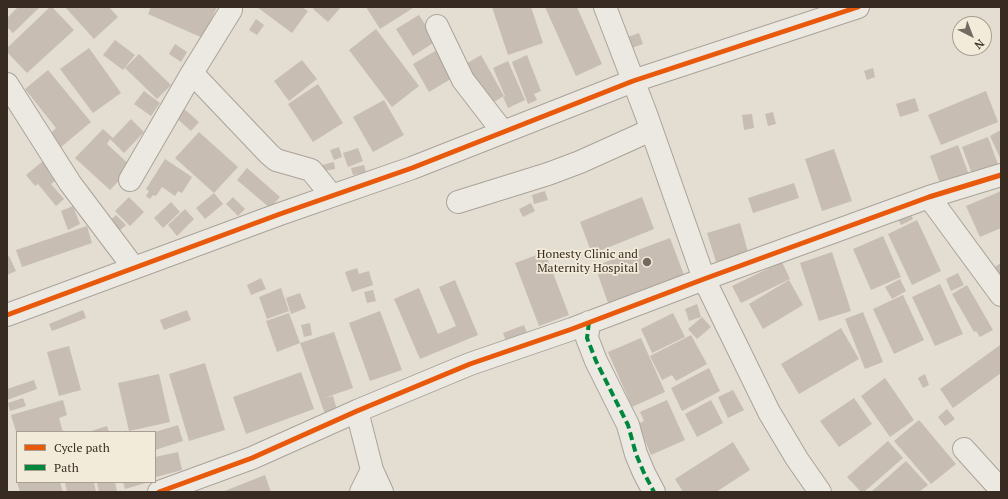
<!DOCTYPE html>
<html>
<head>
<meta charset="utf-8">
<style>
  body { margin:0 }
  #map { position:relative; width:1008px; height:499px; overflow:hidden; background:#e3ddd2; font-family:"PT Serif",serif }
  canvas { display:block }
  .frame { position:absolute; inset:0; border:8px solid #382c22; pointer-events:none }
  .legend { position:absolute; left:16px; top:431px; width:140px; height:52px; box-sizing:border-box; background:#f3ebd9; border:1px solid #a89f90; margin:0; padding:5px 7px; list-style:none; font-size:12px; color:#382c22 }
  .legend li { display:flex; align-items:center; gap:8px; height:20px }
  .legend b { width:20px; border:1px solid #a89f90 }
  .north { position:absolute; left:952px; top:16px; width:40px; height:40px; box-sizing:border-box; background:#f3ebd9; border:1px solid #a89f90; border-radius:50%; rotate:138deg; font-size:11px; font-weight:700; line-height:16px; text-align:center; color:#382c22 }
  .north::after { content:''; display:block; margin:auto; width:14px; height:18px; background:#746a60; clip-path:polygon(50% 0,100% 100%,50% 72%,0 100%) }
</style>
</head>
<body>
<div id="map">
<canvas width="1008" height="499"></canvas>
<div class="frame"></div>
<ul class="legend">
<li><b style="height:5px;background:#e8590c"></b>Cycle path</li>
<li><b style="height:5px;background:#00873e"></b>Path</li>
</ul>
<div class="north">N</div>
</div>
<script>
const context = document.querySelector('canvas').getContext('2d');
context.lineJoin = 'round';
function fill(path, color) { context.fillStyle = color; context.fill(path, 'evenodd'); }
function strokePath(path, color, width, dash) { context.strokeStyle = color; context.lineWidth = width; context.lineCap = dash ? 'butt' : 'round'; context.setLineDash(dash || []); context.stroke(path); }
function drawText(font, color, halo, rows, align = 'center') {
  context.font = font + ' "PT Serif",serif'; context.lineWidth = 3.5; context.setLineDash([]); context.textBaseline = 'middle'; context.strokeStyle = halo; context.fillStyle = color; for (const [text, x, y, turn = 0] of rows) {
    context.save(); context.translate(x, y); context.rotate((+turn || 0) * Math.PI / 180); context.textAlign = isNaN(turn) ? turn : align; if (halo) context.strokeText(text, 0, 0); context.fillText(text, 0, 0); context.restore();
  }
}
fill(new Path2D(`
  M18,7H40L13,33L7,27V18Z
  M50,7H52L74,30L27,73L7,52V48Z
  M65,7H109L118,17L94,39Z
  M151,7H217L203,38L148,14Z
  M257,7H302L308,11L292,33Z
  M315,7H341L328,22L313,9Z
  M366,7H412L413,8L380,29Z
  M492,7H531L543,43L508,55Z
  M545,7H577L602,64L576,76Z
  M419,15L436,41L413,56L396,29Z
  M256,19L264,25L257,35L249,30Z
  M376,29L419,86L392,107L349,50Z
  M639,33L643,44L629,49L625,38Z
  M115,40L135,55L123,70L103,55Z
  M175,44L187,52L181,62L169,54Z
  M89,48L121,93L93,113L60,69Z
  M437,50L454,77L429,92L413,64Z
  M139,54L171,85L157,99L125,68Z
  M481,55L504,96L487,106L464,65Z
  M527,55L541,91L534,94L537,100L528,104L512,62Z
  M302,60L317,79L289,101L274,81Z
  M508,61L525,100L508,108L503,97L505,96L493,68Z
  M873,68L875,77L867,80L864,71Z
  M48,70L91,122L61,147L50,134L56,128L25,89Z
  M318,84L343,123L313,142L288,104Z
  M144,91L160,103L151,116L134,104Z
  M986,91L998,122L941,145L928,115Z
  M915,98L919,111L900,117L896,104Z
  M384,100L404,135L373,152L353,117Z
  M182,107L199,122L191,131L173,115Z
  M773,112L776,124L768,126L765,114Z
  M752,114L754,128L744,130L742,115Z
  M131,119L144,132L124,153L110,139L107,144L132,167L110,190L75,158L103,129L113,138Z
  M1001,130V160L990,136Z
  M199,132L238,167L214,193L175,158Z
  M988,137L999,167L973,177L962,147Z
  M958,145L969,175L941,186L930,156Z
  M339,147L342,157L334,160L330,150Z
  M358,148L363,161L348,167L343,153Z
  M834,149L852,201L822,211L805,159Z
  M165,159L192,177L182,193L178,191L175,196L162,187L156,196L153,195L150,199L146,196L149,191L146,189Z
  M43,161L52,171L49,173L55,181L51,184L64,199L56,206L38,184L35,186L26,175Z
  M334,162L335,169L323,171L322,165Z
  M364,165L366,172L353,175L351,168Z
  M247,168L280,197L270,208L237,180Z
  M794,183L799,198L753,213L748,198Z
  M545,191L548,200L534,204L532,195Z
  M1001,191V228L980,237L966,206Z
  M214,193L223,204L205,219L196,208Z
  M129,197L144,212L130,226L115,211Z
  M233,197L245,209L238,216L226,204Z
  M642,197L654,229L592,254L580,222Z
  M171,202L180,212L163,228L154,218Z
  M531,203L535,211L523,217L519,209Z
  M73,206L80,224L68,230L61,211Z
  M185,209L194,219L177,236L168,225Z
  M909,211L913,219L901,225L897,216Z
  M116,215L126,225L118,232L108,222Z
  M917,220L941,271L912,285L888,234Z
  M740,223L748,252L716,262L707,233Z
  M87,226L92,243L22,267L16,250Z
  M883,236L901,277L871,290L853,249Z
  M670,238L684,275L608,303L595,266Z
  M545,252L569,315L539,326L515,263Z
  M832,252L851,311L819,321L800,263Z
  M9,256L16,271L7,275V257Z
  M782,262L790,279L741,303L732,286Z
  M1001,263V281L993,268Z
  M357,268L359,274L369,271L373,285L352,292L345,272Z
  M958,273L964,285L951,291L946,279Z
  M261,278L266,289L251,295L247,285Z
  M900,279L906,291L892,299L885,287Z
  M455,280L478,335L420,359L394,299L419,288L438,334L456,326L439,287Z
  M789,280L803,305L763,329L749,304Z
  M940,284L963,334L935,346L912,297Z
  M967,285L993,330L980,337L976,331L974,332L952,294Z
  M281,288L289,311L267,319L259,297Z
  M373,290L376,301L367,303L364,292Z
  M300,293L306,308L291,314L286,298Z
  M903,295L924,340L894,354L873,309Z
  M697,304L701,317L689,321L685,309Z
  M83,310L86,318L52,331L49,324Z
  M187,310L191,320L164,330L160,320Z
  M380,311L402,370L370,381L349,323Z
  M863,312L883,362L865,369L845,319Z
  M289,313L300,343L277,352L266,321Z
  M673,313L685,337L652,353L641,329Z
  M702,317L711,327L697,339L688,329Z
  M310,323L312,335L304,337L301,325Z
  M524,325L529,338L508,346L503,333Z
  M841,328L859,359L799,394L781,364Z
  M334,332L353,388L324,398L333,396L337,410L325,414L300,343Z
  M691,335L707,364L676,381L672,375L662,380L650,356Z
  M641,338L665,392L632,407L608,352Z
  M1000,345L1001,373L953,408L940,389Z
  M69,346L81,390L59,396L47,352Z
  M205,363L225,430L189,441L169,374Z
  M709,368L720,391L682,411L671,388Z
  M301,372L314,409L246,434L233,397Z
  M159,374L170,422L129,431L118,383Z
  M925,374L929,385L923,388L918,378Z
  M885,378L914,420L890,437L861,396Z
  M34,380L37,389L7,400V389Z
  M733,390L744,410L728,418L718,397Z
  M23,398L26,406L10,411L8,403Z
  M854,398L872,424L839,447L820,421Z
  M63,400L67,415L59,418L63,432H17V435L11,415Z
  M667,400L685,440L651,455L638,424L644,421L640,412Z
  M711,400L723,423L697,437L685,414Z
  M947,409L955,419L945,426L938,417Z
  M919,420L956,464L931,484L894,441Z
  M178,425L183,441L155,450V432Z
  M107,426L109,432H88Z
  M888,441L903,458L864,492H861L847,477Z
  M733,442L750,470L716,492H683L675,479Z
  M178,452L182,470L156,477L155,457Z
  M906,461L928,485L919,492H871Z
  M265,475L271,492H222Z
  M17,482H60L63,492H20Z
  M65,482H94L96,492H67Z
  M97,482H115L117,492H99Z
  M123,482H149L125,489Z`), '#c7bdb3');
const minor = new Path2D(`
  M605,7L646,114L704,279L769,412L797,459L820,492
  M437,26L463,80L503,132
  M192,73L269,154L276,160L311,170L332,196
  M7,84L70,183L134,268
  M130,180L192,73L231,10
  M929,197L1001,295
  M458,202L548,174L580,162L651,130
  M7,315L280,214L412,168L633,81L858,7
  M589,322L587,338L596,361L628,425L636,454L644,473L654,492
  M357,411L372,470L382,492
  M964,449L1001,490
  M159,492L252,458L357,411L470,364L572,329L704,279L929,197L1001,175
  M361,492L372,470`);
strokePath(minor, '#a9a39a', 24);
strokePath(minor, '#ece9e2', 22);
strokePath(new Path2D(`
  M589,322L587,338L596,361L628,425L636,454L644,473L654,492`), '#00873e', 4, [8, 4]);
strokePath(new Path2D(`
  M7,315L280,214L412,168L633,81L858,7
  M159,492L252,458L357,411L470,364L572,329L704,279L929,197L1001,175`), '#e8590c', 5);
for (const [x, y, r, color] of [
  [647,262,5,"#746a60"]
]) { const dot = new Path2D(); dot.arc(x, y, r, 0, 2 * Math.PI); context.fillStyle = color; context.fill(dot); strokePath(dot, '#f3ebd9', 1.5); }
drawText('12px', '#382c22', '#f3ebd9', [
  ["Honesty Clinic and",638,255],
  ["Maternity Hospital",638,269]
], 'right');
</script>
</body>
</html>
